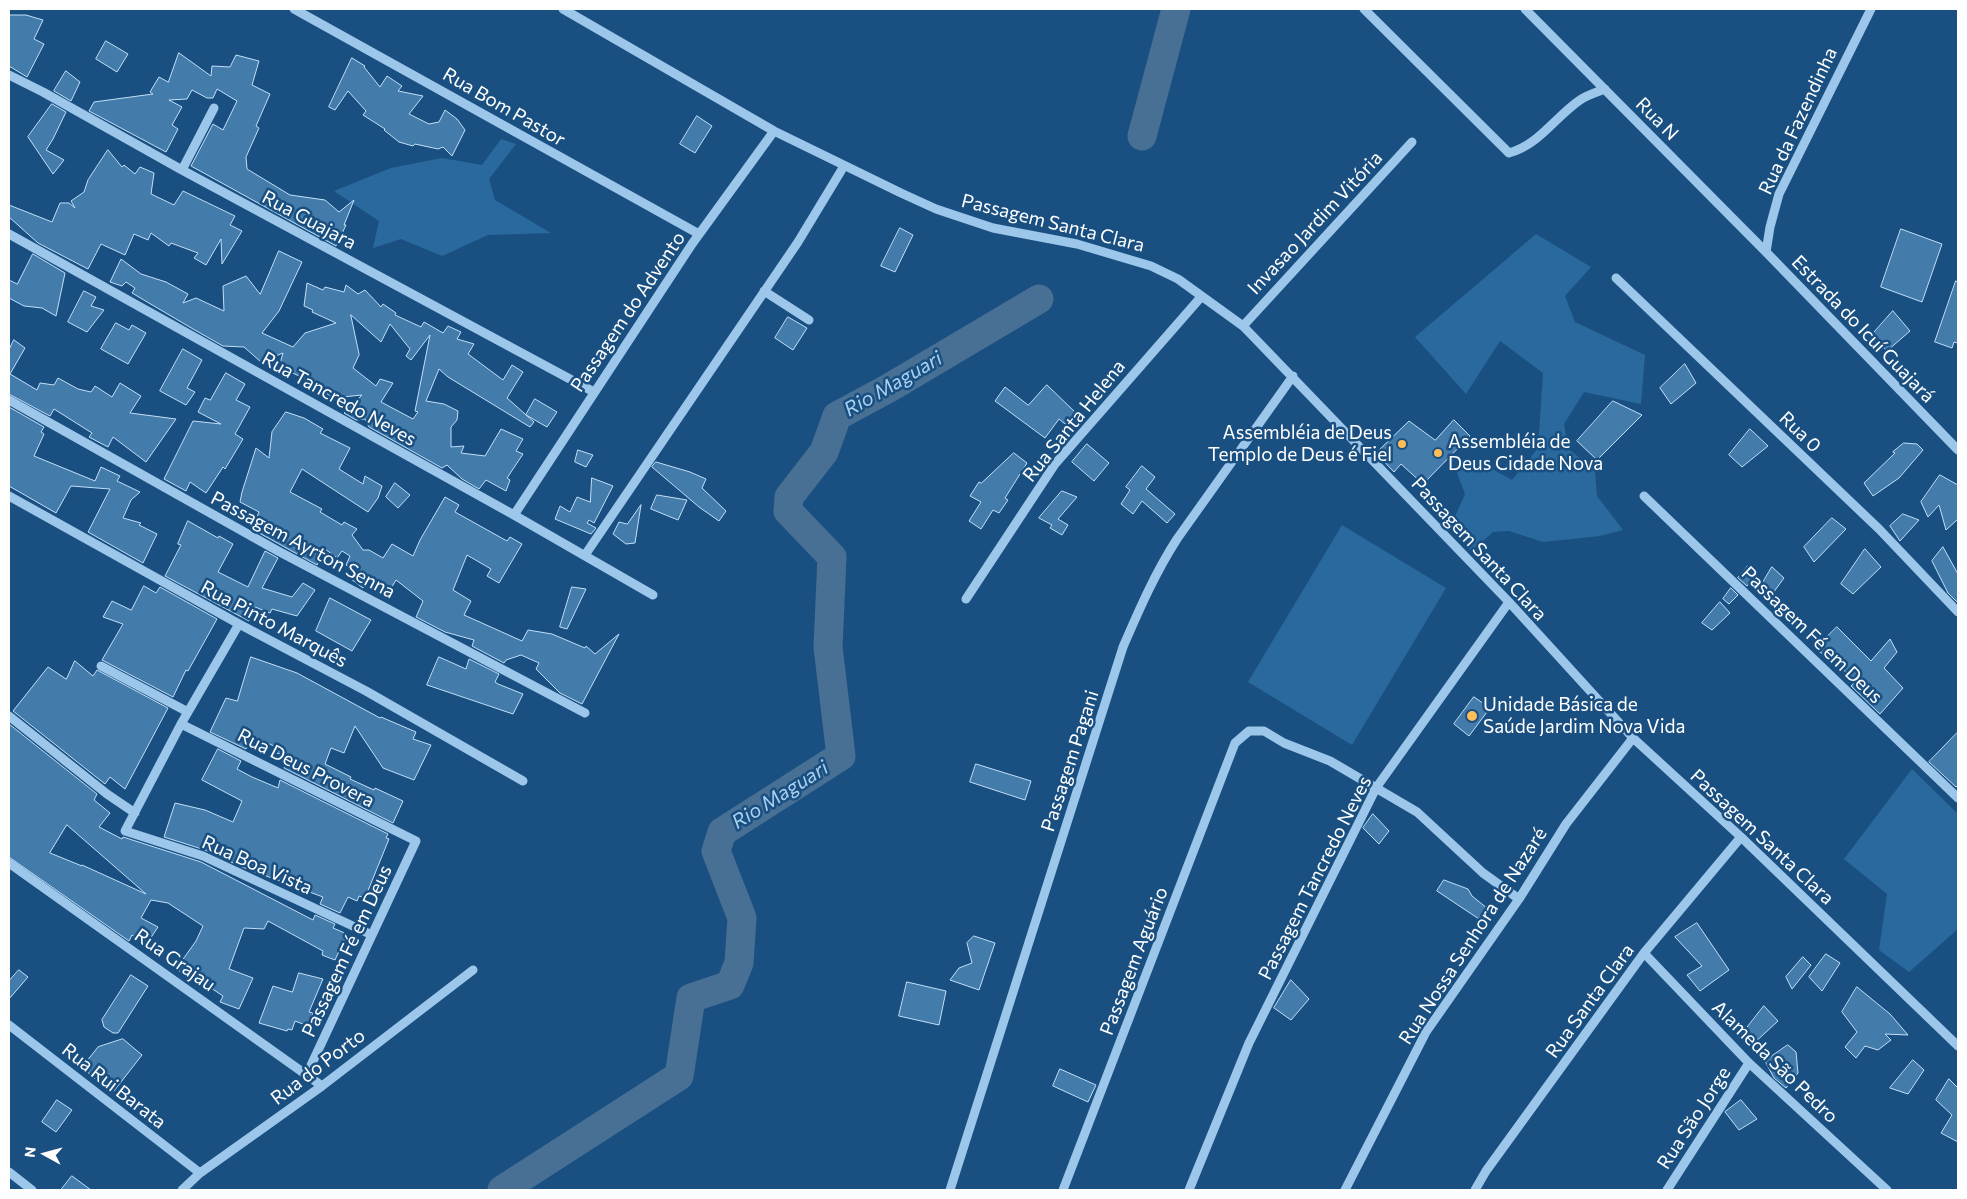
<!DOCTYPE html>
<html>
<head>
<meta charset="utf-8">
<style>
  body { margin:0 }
  #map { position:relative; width:1967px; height:1199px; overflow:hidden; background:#1a5081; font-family:Commissioner,sans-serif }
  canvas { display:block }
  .frame { position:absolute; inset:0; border:10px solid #fff; pointer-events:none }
  .north { position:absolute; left:20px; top:1129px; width:50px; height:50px; -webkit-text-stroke:4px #1a5081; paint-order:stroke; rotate:277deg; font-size:14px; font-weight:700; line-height:20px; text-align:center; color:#fff }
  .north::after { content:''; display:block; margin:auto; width:18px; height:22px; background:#fff; clip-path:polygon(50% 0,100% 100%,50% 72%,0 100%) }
</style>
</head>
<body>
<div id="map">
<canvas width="1967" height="1199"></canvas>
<div class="frame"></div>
<div class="north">N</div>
</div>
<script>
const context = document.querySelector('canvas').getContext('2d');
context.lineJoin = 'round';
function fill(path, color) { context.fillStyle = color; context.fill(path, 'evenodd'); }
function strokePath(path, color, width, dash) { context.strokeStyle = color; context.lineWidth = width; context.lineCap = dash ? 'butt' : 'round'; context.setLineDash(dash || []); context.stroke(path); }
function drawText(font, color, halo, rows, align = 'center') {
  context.font = font + ' Commissioner,sans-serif'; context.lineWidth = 5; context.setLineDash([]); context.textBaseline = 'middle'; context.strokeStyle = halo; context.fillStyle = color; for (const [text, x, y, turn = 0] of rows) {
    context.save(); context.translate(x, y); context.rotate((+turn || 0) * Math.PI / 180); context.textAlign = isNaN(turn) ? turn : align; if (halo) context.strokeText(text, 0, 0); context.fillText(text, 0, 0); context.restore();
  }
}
fill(new Path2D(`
  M501,139L516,144L489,179L495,200L551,233L488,235L442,256L401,239L373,248L379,221L334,191L391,168L442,158L482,165Z
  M1536,234L1591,267L1565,296L1575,322L1645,355L1641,404L1584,392L1564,424L1568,449L1595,469L1597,496L1623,530L1600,536L1543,542L1509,531L1493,532L1471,552L1451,526L1465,494L1457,473L1476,460L1512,480L1538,448L1543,373L1500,341L1466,394L1415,337Z
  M1342,525L1446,588L1352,745L1248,682Z
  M1912,769L1958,814V929L1909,972L1879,950L1887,894L1844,859Z`), '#29699e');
strokePath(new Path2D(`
  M1142,136L1176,9
  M502,1190L679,1076L691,998L730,985L739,963L742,918L716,851L722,832L841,756L828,647L832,557L788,511L789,497L824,452L837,416L889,388L1039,299`), '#487094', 29);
const building = new Path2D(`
  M9,15H26L43,20L34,39L44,44L27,77L9,66Z
  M106,41L128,54L117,72L96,59Z
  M179,53L211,76L212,66L230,67L236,55L259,61L252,85L270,94L256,126L259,128L246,157L247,169L290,195L325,200L339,212L354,200L344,225H346L336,246L191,166L213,124L223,130L237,101L217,89L213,98H207L192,90L187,99L169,100L182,107L172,125L178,129L166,152L89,111L94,102L153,94L150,92L159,77L168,82Z
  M352,58L365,66L364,67L380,87L387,76L402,86L398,91L423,96L409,114L429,124L439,122L445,110L457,119L465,130L452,156L443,147L438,149L415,144L413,146L399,142L384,130L385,129L363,115L366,111L348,91L335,110L329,107Z
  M66,71L80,82L71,101L54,91Z
  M52,104L66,112L53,139L46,150L64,160L53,174L28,137Z
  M697,116L712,126L695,153L680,144Z
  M108,150L122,167L124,165L135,174L140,167L154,173L151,194L174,205L183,191L235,216L230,225L242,231L222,264L221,239L206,265L194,258L198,253L171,243L169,246L151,233L148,240L134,234L125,255L101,244L88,269L38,243L9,217V205L52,222L60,203H69L75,208L71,201L84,192L88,180Z
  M900,228L913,235L895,272L881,266Z
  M1901,229L1942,244L1922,302L1881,287Z
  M279,251L302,262L279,311L262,333L293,347L305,333L336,323L312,312L313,310L304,306L307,283L323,290L325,287L344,292L346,285L358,294L365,290L381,307L383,304L396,313L395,315L421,327L424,322L443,333L448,326L461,332L457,339L474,344L468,354L503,380L512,365L523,372L507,398L534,422L530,427L448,377L439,369L426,401L444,404L458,411L457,420L451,427V447L464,446L461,453L485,456L501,429L523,439L516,451L523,454L507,478L510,480L506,491L486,480L479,489L462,479L447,465L442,468L369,427L365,419L356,420L344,413L362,395L333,398L326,393L323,396L312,388L315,383L279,367L283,353L261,362L244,347L223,346L193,329L132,293L135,288L126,282L122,286L110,282L121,259L141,274L166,282L188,294L183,303L196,298L224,311L223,286L246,276L260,294ZM351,315L381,342L390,324L410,349L406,356L411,360L430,335L415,411L418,412L413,419L381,402L393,383L380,379L376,386L353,368L359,355Z
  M33,254L65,273L56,316L42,308L24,306L9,298V280L17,284Z
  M1956,281L1958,282V343L1954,342L1952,348L1935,342Z
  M84,291L96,297L91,306L104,310L87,332L68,322Z
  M1893,311L1910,331L1887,351L1871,336Z
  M788,317L807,328L793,350L775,338Z
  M116,323L129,330L132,325L146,333L128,364L101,349Z
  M14,340L25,348L10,374L37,390L40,383L54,385L58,378L78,389L91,392L95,386L112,397L120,383L141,396L130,413L176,419L146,462L113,437L108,447L89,437L92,433L54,409L50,416L9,394V350Z
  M183,349L202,360L187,388L195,392L186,405L160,391Z
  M1685,364L1696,383L1671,404L1660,388Z
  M226,373L245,384L236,400L250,407L235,434L243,439L225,469L223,467L206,493L190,482L186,491L164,479L193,421L221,424L198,412L205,398L210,400Z
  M1047,385L1076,413L1065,424L1059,419L1045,438L995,401L1005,387L1028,405Z
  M535,399L557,412L547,427L526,415Z
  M1613,401L1642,415L1597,460L1577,441Z
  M9,407L44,427L41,432L44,434L34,456L95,481L101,467L120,476L117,481L140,492L131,500L123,518L141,523L139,525L157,534L143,563L88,532L110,489L71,486L56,513L9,486Z
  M286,412L304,418L323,429L320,433L350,448L339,469L363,484L365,476L382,486L378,498L368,512L302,469L290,492L322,509L320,512L342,525L344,522L357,529L352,535L363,550H369L383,558L392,544L413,556L420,540L445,497L459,505L455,512L507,541L510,537L522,544L499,583L487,576L491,569L467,555L453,590L471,601L464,615L522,641L528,630L552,634L585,648L586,646L595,654L619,634L582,704L560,693L536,669L539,663L521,655L506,660L504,663L472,646L474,640L445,632L416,617L423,601L396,580L387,595L366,583L363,588L351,579V568L346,565L350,556L342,551L337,558L325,549L317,565L252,529L259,512L240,502L242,492L256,448L269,458L272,432Z
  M1454,420L1470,436L1423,484L1401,464L1394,472L1376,453L1409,421L1435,440Z
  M1750,429L1768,446L1742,467L1729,455Z
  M1904,443L1917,444L1923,450L1899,478L1873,496L1864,483L1895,453L1893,452Z
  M1087,444L1109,463L1094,481L1072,462Z
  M578,450L593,455L586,467L575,462Z
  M1014,453L1027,463L1005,498L1008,500L999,513L993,510L981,529L969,521L981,502L970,496L979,482L981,483Z
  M656,462L690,472L706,479L702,488L726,511L719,521L699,507L652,467Z
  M1142,466L1155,477L1146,489L1175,514L1167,523L1142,501L1133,514L1121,504L1130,490L1126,487Z
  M1940,475L1958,485V519L1946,530L1939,505L1928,517L1921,502Z
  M592,478L613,486L594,523L589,520L587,523L596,528L591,534L555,519L560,506L570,512L577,497L590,502Z
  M395,483L410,495L398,508L386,497Z
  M1062,491L1077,497L1058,519L1068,525L1062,535L1050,528L1052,525L1039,518Z
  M657,495L687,500L678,520L651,509Z
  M641,505L635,543L626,544L613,534L619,522L627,524Z
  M1903,514L1919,520L1900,541L1890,526Z
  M1832,518L1846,529L1814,562L1804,547Z
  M188,521L218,538L219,536L233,544L218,572L248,587L265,551L278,558L262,588L292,597L303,583L315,590L297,616L272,609L270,613L255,607L249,621L165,576L181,545L178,544Z
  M1943,547L1958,574V603L1948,593L1932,561Z
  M1865,549L1881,567L1853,594L1841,584Z
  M1748,566L1757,575L1747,586L1738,578Z
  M1772,567L1784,578L1773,593L1762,584Z
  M144,586L156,593L160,587L217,619L188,671L186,670L173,697L102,660L123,624L103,617L112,601L131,610Z
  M572,587L586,589L567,629L560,627Z
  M1731,588L1738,595L1729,604L1723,599Z
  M330,598L371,620L352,651L316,631Z
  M1720,602L1730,613L1712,630L1702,623Z
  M1837,627L1871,661L1890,639L1897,652L1884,668L1903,688L1880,714L1851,686L1855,682L1837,663L1815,649Z
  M251,657L297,673L380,718L381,717L416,732L413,739L431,745L414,780L383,768L355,726L344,753L331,748L325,764L351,777L350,779L374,790L375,788L403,801L393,823L284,768L289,756L272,752L274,746L252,736L246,749L210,732L226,698L237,701Z
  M439,657L466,669L469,659L499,674L495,682L498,684L523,694L513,714L427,685Z
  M75,661L93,676L97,670L168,708L125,789L110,777L105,784L13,711L48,667L66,679Z
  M1474,697L1490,708L1469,736L1454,724Z
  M9,724L97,794L94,800L110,813L99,827L122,839L123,837L201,862L313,920L315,915L335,924L333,928L347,934L335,960L322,955L323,951L268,921L264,929L244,928L229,969L253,978L239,1009L220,1002L223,996L202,982L201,984L176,969L196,941L203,926L168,903L151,900L141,918L158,927L146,945L132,935L129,941L9,857ZM67,825L146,894L82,865V866L50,853Z
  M1958,732V785L1956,787L1929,762Z
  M218,749L241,761L237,769L252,777L278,788L280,780L388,834L386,838L389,839L365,898L359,896L357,901L348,897L340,913L320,904L323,897L242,867L205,850L164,837L175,803L205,810L233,822L242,801L202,780Z
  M976,764L1031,781L1025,800L970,782Z
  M1373,814L1389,831L1379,844L1363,828Z
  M1444,880L1468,889L1472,896L1488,909L1479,919L1437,891Z
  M1697,923L1729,970L1700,991L1687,975L1702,966L1675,937Z
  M974,936L995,943L979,990L950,980L959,968L972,963L967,943Z
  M1826,954L1840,963L1822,991L1809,977Z
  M1803,957L1811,965L1792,989L1786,977Z
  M19,970L28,977L9,999V981Z
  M299,973L323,979L309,1012L313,1013L308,1026L295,1021L292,1030L288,1029L287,1031L259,1023L273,986L292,992Z
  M131,975L148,986L118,1033H113L104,1027L102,1020Z
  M1291,980L1309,999L1291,1020L1274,1008Z
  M907,982L946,991L939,1025L899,1016Z
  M1857,987L1890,1014L1908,1035L1885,1034L1891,1040L1878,1050L1865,1046L1856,1058L1845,1047L1857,1032L1842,1012Z
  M1764,1006L1778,1021L1752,1045L1739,1038Z
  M123,1039L142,1055L114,1091L96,1078L95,1079L82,1067L98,1047Z
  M1788,1045L1796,1052L1798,1073L1786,1088L1774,1078L1765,1061Z
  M1913,1060L1924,1070L1908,1094L1890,1088Z
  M1060,1069L1096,1085L1088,1102L1053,1086Z
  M1949,1079L1958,1088V1142L1941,1133L1952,1115L1936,1100Z
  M57,1100L72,1110L56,1132L42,1122Z
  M1741,1100L1757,1119L1739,1130L1725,1112Z
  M72,1176L91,1190H61Z`);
fill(building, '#437bab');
strokePath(building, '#c2dff8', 1);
strokePath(new Path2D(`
  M294,9L699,234
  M563,9L774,131L901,193L936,209L993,228L1077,244L1151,266L1178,279L1243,326L1509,602L1633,738L1741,837L1958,1046
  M1364,9L1509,153C1539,145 1555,117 1580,100C1587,95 1597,92 1605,89
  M1525,9L1766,252L1958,450
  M9,75L43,92L182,170L594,392
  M182,170L214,108
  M9,234L514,515L653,595
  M1766,252L1770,227L1779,194L1871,9
  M1616,278L1879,529L1958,612
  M764,291L809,320
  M1243,326L1412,142
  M9,400L278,551L585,713
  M9,496L239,624L366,691L523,781
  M1644,496L1958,798
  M514,515L692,244L774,131
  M585,555L798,242L844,166
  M966,599L1055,464L1201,297
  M239,624L181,724L125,831L203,856L372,935
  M101,666L188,712
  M9,716L107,794L135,813
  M181,724L416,841L307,1074
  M9,863L322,1086
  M1644,953L1749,1063L1887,1190
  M9,1025L200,1173
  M9,1172L32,1190
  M182,1190L200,1173L322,1086L473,970
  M950,1190L1123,647C1139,610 1155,573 1177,539L1293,376
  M1063,1190L1235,743L1249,731H1264L1284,743L1330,761L1417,812L1483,873L1519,899
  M1189,1190L1249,1043L1376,788L1509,602
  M1345,1190L1426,1032L1519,899L1566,824L1633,738
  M1475,1190L1486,1171L1644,953L1741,837
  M1667,1190L1749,1063`), '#9dc7ea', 9);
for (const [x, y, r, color] of [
  [1402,444,5,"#fdbe59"],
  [1438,453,5,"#fdbe59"],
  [1472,716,6,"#fdbe59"]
]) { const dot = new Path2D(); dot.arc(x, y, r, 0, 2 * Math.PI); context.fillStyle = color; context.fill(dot); strokePath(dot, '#1a5081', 2); }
drawText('19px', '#fff', '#1a5081', [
  ["Rua Bom Pastor",504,107,30],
  ["Rua N",1657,119,45],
  ["Rua da Fazendinha",1798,121,-65],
  ["Rua Guajara",309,220,28],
  ["Passagem Santa Clara",1053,223,14],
  ["Invasao Jardim Vitória",1315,223,-47],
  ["Passagem do Advento",628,312,-56],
  ["Estrada do Icuí Guajará",1863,329,46],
  ["Rua Tancredo Neves",339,399,29],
  ["Rua Santa Helena",1074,421,-51],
  ["Rua 0",1800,432,44],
  ["Passagem Ayrton Senna",303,545,28],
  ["Passagem Santa Clara",1479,549,47],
  ["Rua Pinto Marquês",274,624,28],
  ["Passagem Fé em Deus",1812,635,44],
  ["Passagem Pagani",1070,761,-72],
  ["Rua Deus Provera",306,768,27],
  ["Passagem Santa Clara",1762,837,43],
  ["Rua Boa Vista",257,865,24],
  ["Passagem Tancredo Neves",1315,878,-63],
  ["Rua Nossa Senhora de Nazaré",1473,936,-57],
  ["Passagem Fé em Deus",347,951,-65],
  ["Rua Grajau",175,960,35],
  ["Passagem Aguário",1134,961,-69],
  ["Rua Santa Clara",1590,1001,-54],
  ["Alameda São Pedro",1775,1062,44],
  ["Rua do Porto",318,1067,-37],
  ["Rua Rui Barata",114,1086,38],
  ["Rua São Jorge",1694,1118,-57]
]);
drawText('19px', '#fff', '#1a5081', [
  ["Assembléia de Deus",1392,433,"right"],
  ["Templo de Deus é Fiel",1392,455,"right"],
  ["Assembléia de",1448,442],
  ["Deus Cidade Nova",1448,464],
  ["Unidade Básica de",1483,705],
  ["Saúde Jardim Nova Vida",1483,727]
], 'left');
drawText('italic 20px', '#a9d1f2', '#1a5081', [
  ["Rio Maguari",893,384,-30],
  ["Rio Maguari",780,795,-32]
]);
</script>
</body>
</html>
